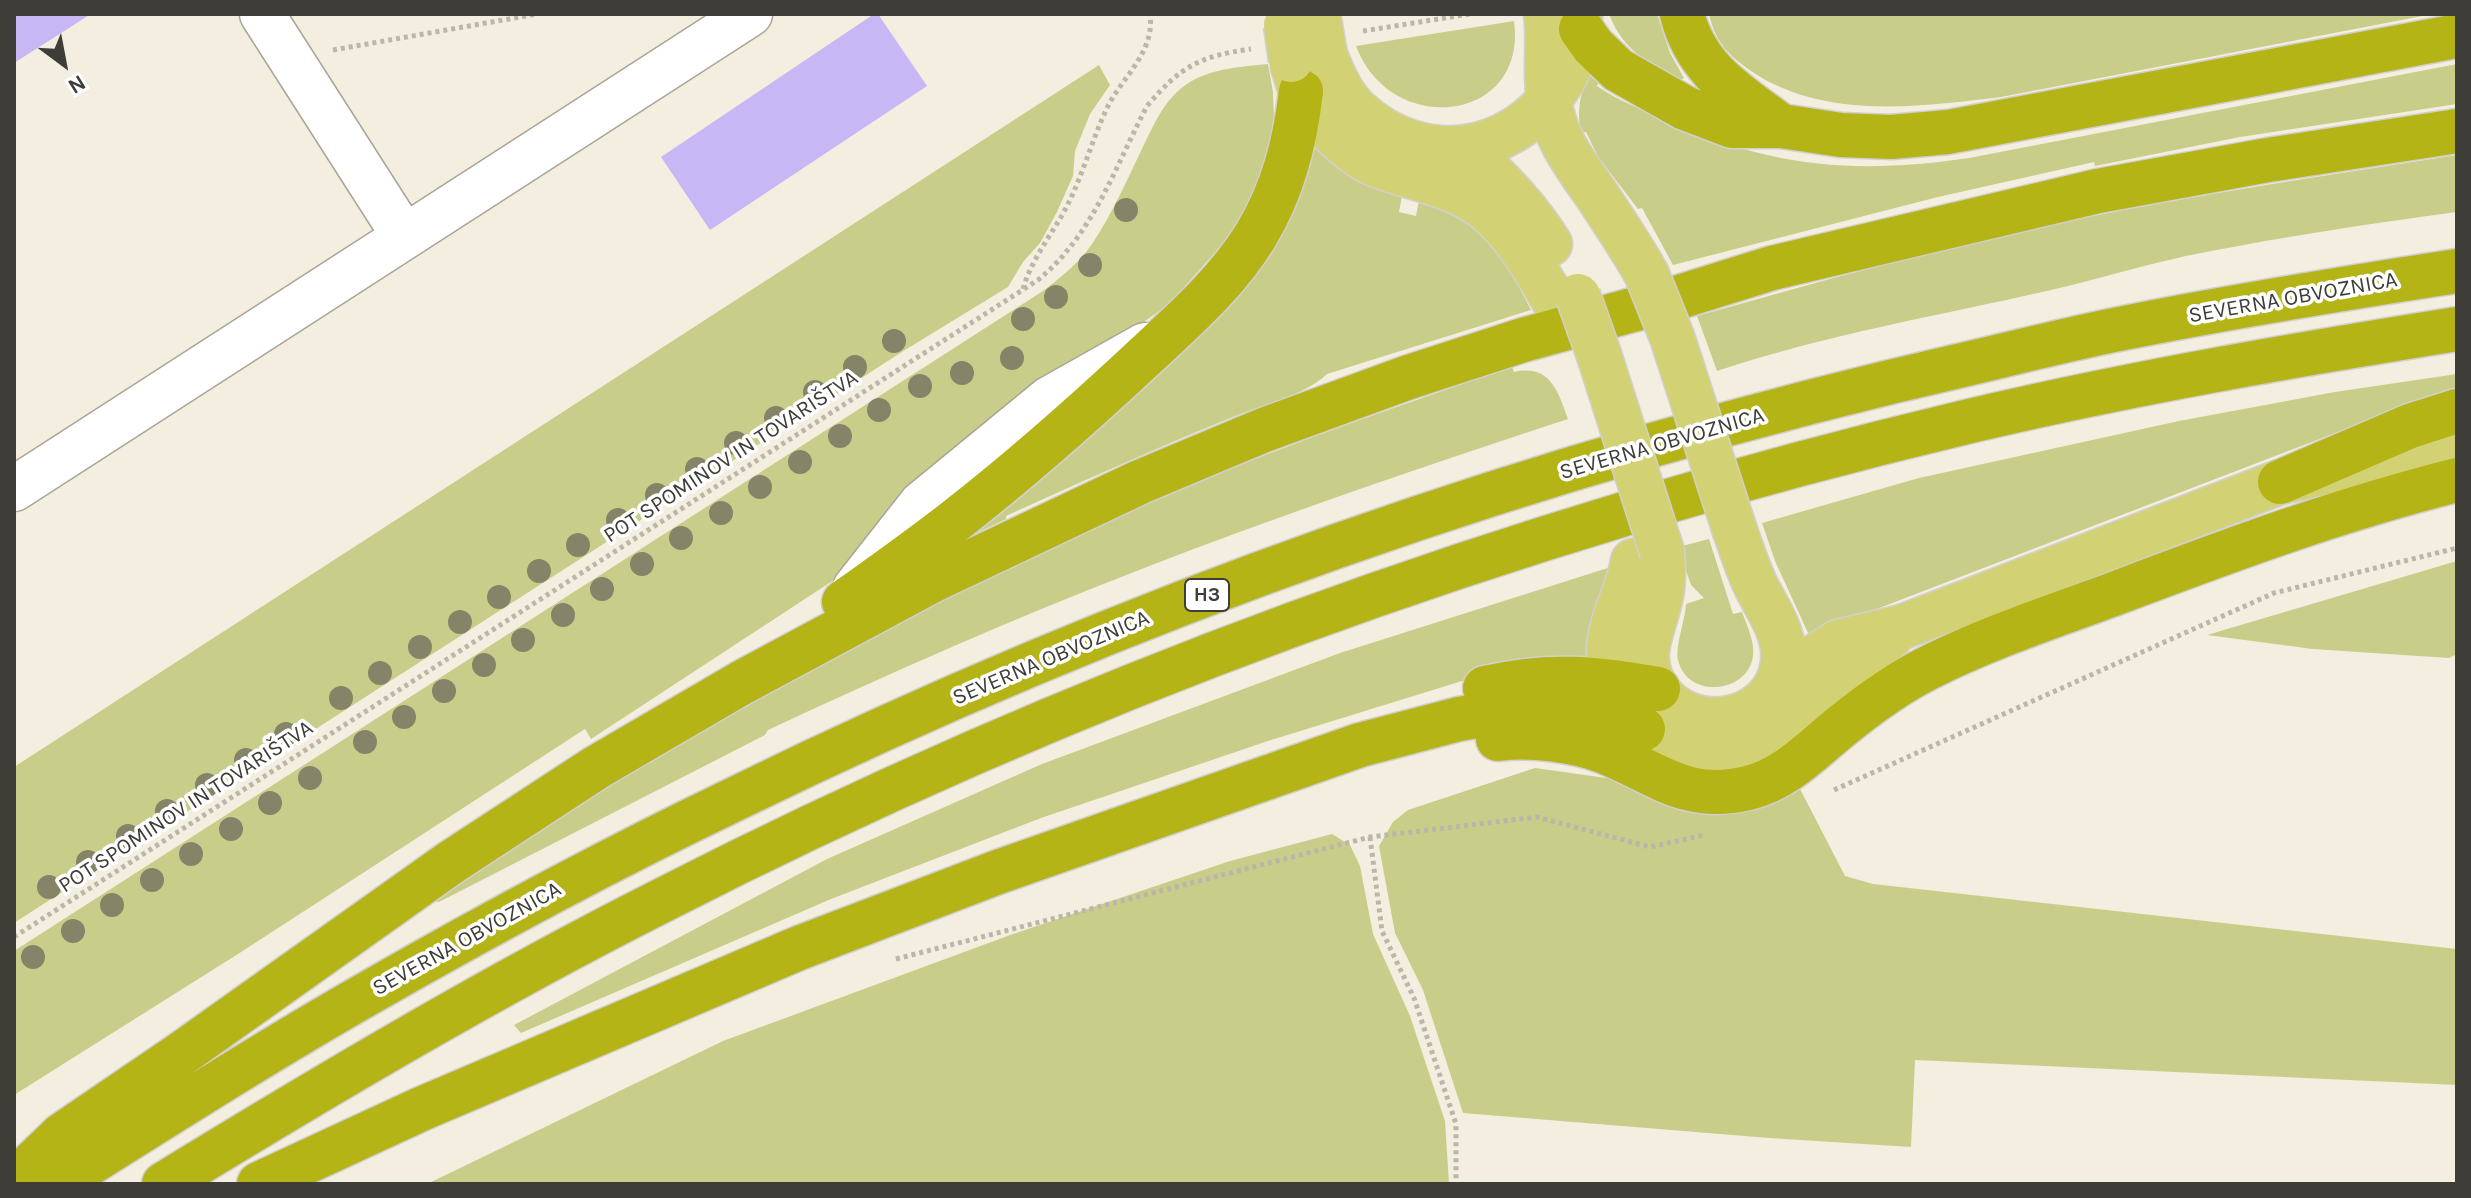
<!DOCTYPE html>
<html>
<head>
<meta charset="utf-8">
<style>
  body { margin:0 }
  #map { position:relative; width:2471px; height:1198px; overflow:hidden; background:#f3eedf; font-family:Karla,sans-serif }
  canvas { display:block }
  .frame { position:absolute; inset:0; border:16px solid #3f3d37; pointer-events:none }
  .north { position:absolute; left:24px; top:24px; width:80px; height:80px; -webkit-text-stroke:6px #fff; paint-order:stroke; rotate:148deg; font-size:22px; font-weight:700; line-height:32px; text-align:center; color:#3f3d37 }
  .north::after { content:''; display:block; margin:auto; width:28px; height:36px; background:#3f3d37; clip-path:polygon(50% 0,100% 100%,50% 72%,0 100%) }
</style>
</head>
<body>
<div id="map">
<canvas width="2471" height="1198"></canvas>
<div class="frame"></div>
<div class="north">N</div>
</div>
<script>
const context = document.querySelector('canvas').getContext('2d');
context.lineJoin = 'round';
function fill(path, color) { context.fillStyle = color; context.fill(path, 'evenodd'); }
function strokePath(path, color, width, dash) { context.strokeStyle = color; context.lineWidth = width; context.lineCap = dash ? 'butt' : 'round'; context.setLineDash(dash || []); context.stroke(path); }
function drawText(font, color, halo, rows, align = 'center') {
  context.font = font + ' Karla,sans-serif'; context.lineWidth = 7; context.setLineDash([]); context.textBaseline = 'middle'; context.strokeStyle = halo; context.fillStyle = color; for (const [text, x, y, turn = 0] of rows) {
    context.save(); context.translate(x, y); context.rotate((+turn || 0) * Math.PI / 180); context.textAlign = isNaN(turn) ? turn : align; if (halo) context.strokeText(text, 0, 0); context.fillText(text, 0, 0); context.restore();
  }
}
fill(new Path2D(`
  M1609,14H1657L1670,53L1684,78L1679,81C1646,60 1624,52 1609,14Z
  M1709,14H2433L2001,97C1919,107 1823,120 1751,71C1728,55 1715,41 1709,14Z
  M1514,21C1528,124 1390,138 1356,46Z
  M1268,64L1273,92L1274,119H1281L1250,206L1228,238L1168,305L1125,335L837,578L591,739L585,729L238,954L14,1095V951L1043,291C1061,277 1079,263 1092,244C1111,216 1126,182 1141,151C1154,125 1164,98 1190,82C1213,68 1242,67 1268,64Z
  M2457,64V104L2240,137L2095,166L2094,162L1938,197L1673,265L1642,208L1638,209L1598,157L1586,132L1581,133C1577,112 1579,95 1589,75L1599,81L1597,86C1617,100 1640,109 1663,119C1769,167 1855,175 1969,158Z
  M1099,65L1110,85L1090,114L1075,151L1073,176L1057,212L1040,243L1023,262L1008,287L905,350L14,923V767Z
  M1313,140L1402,196L1399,212L1416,216L1419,201C1429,204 1440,207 1449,211C1491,228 1512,272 1531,310L1327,374C1302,397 1264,404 1233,417C1156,448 1081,482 1006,516V519L968,537L1047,466Z
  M2457,155V212C2373,223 2289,236 2206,252C2152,262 2100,279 2047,291C1936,316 1825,335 1717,371L1697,316C1821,281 1946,246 2073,220C2200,194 2329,175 2457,155Z
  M1512,367L1514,372C1550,364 1558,391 1568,419C1422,467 1277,516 1134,572C1010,620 888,674 768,730L765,735L439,902L434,901V896C552,818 670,741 795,674C924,605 1058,539 1194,483C1298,441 1406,403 1512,367Z
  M2457,374V392L2356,425L1809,635L1775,561L1762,523L1919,478L2179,421L2335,392Z
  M1709,539L1733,614L1742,612C1746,623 1752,636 1753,647C1758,692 1688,703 1678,660C1675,646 1685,621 1686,604L1704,598L1691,585L1678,547Z
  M2457,561V654L2449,658L2313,649L2207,635Z
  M1614,566L1594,611L1587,639L1593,640V658L1505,669L1462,681L1268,741L1041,818L831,899L521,1033L514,1025L827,859L1042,764L1340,653Z
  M1535,768L1621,780L1799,787L1845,876L1873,884L2457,949V1085L1915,1060L1911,1147L1769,1138L1463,1113L1423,990L1395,933L1379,846L1393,822L1408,810Z
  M1332,834L1350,845L1360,866L1373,934L1410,1016L1445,1121L1449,1184H427L723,1041L1013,934L1230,861Z`), '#c8ce8a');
fill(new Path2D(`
  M14,14H91L14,63Z
  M874,14H878L927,86L710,230L661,157Z`), '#c8b7f5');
const minor = new Path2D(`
  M262,14L404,236
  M14,489L750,14
  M855,588L921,504L1049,399L1145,345`);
const major = new Path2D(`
  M1546,14C1550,42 1544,71 1549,100C1555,140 1576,165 1598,197C1615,223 1632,248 1647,275
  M1325,55C1333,75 1342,97 1359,112C1421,168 1509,158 1557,89C1572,68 1581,40 1580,14
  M1293,67C1296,74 1297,83 1301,90C1313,118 1351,155 1379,166C1414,179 1451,184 1482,206C1515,231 1535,269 1556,304
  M1464,148C1498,177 1526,206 1550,244
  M1662,552C1663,567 1664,581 1661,595C1656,624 1639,649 1651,678C1679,742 1776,728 1783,662C1786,634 1769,612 1757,588C1748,570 1742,550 1735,531
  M1633,561C1628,596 1606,624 1609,661C1612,692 1629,718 1654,738C1692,768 1746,763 1782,733C1795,723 1804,708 1815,697C1839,675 1866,656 1891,636
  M1779,680L1838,642L1902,627L2280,482L2457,443`);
const highway = new Path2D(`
  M1682,14C1696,70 1737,93 1781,126
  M1581,29L1593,46L1618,70L1685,108L1732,126H1781L1841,135L1891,137L1948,132L2457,36
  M2280,482L2410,426L2457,411
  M844,602C882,575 920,548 957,519C1021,469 1082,415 1141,360C1182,322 1227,283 1256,235C1283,190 1295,143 1301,91
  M1485,688C1549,673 1595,678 1658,689
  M1498,739C1532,735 1573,740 1605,752C1657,773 1686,803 1748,788C1786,779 1813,749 1843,725C1869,704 1898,683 1928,668C1989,637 2055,616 2119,592C2230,550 2341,509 2457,480
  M14,1181L62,1135L181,1054L450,863L597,767L741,683L933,580L1140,482L1264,430L1409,377L1523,340L1676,298L1772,268L2098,191L2268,160L2457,131
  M57,1184C159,1120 262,1054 367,994C487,925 610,859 735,799C1128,606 1545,460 1971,363C2022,351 2073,338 2124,328C2234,306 2346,288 2457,271
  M164,1184C326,1085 489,988 659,902C1074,689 1516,529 1970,421C2131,383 2294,355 2457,329
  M259,1184L421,1109L799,948L998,872L1360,745L1459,719L1499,712L1541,709L1604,716L1643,729`);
strokePath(minor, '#aaa597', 47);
strokePath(major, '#d1d0cf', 47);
strokePath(highway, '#d1d0cf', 47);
strokePath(new Path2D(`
  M1363,31L1470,14
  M333,50L537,14
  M1023,289C1032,257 1055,231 1069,202C1084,171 1093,137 1108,106C1124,75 1155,52 1150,14
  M1834,790L2274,593L2457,548
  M1370,837L1382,931L1414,998L1456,1124V1184
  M14,937L1038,280C1093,235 1115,167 1147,106C1181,66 1200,56 1251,49
  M896,959L1370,837L1537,817L1650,847L1704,835`), '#bab6a9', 5, [4, 4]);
strokePath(minor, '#fff', 44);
strokePath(major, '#d2d274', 44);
strokePath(highway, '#b4b417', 44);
const majorBridge = new Path2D(`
  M1319,20L1325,55
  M1286,25L1291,60
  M1647,275L1672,337L1735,531
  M1578,296L1599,355L1662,552`);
strokePath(majorBridge, '#d1d0cf', 47, []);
strokePath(majorBridge, '#d2d274', 44);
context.fillStyle = '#858468';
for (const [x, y] of [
  [1126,210],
  [1090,265],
  [1056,297],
  [1023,319],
  [894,341],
  [1012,358],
  [855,367],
  [962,373],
  [920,386],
  [815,392],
  [879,410],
  [776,418],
  [840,436],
  [736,443],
  [800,462],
  [697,469],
  [760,487],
  [657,495],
  [721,513],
  [618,520],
  [681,538],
  [578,545],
  [642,564],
  [539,571],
  [602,589],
  [499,597],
  [563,615],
  [460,622],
  [523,640],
  [420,647],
  [484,665],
  [380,673],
  [444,691],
  [341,698],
  [404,717],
  [286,734],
  [365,742],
  [246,760],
  [310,778],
  [207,785],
  [270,803],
  [167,811],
  [231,829],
  [128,836],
  [191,854],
  [88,862],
  [152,880],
  [49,887],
  [112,905],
  [73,931],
  [33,957]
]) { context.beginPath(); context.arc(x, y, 12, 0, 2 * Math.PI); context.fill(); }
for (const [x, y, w] of [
  [1207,595,44]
]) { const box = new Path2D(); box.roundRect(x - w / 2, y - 16, w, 32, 6); context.fillStyle = '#fff'; context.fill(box); strokePath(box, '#3f3d37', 2); }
drawText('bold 20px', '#3f3d37', null, [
  ["H3",1207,595]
]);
drawText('22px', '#3f3d37', '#fff', [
  ["SEVERNA OBVOZNICA",2293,298,-10],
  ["SEVERNA OBVOZNICA",1662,444,-16],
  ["POT SPOMINOV IN TOVARIŠTVA",731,457,-33],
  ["SEVERNA OBVOZNICA",1051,658,-23],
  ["POT SPOMINOV IN TOVARIŠTVA",186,807,-33],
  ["SEVERNA OBVOZNICA",467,939,-29]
]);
</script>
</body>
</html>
